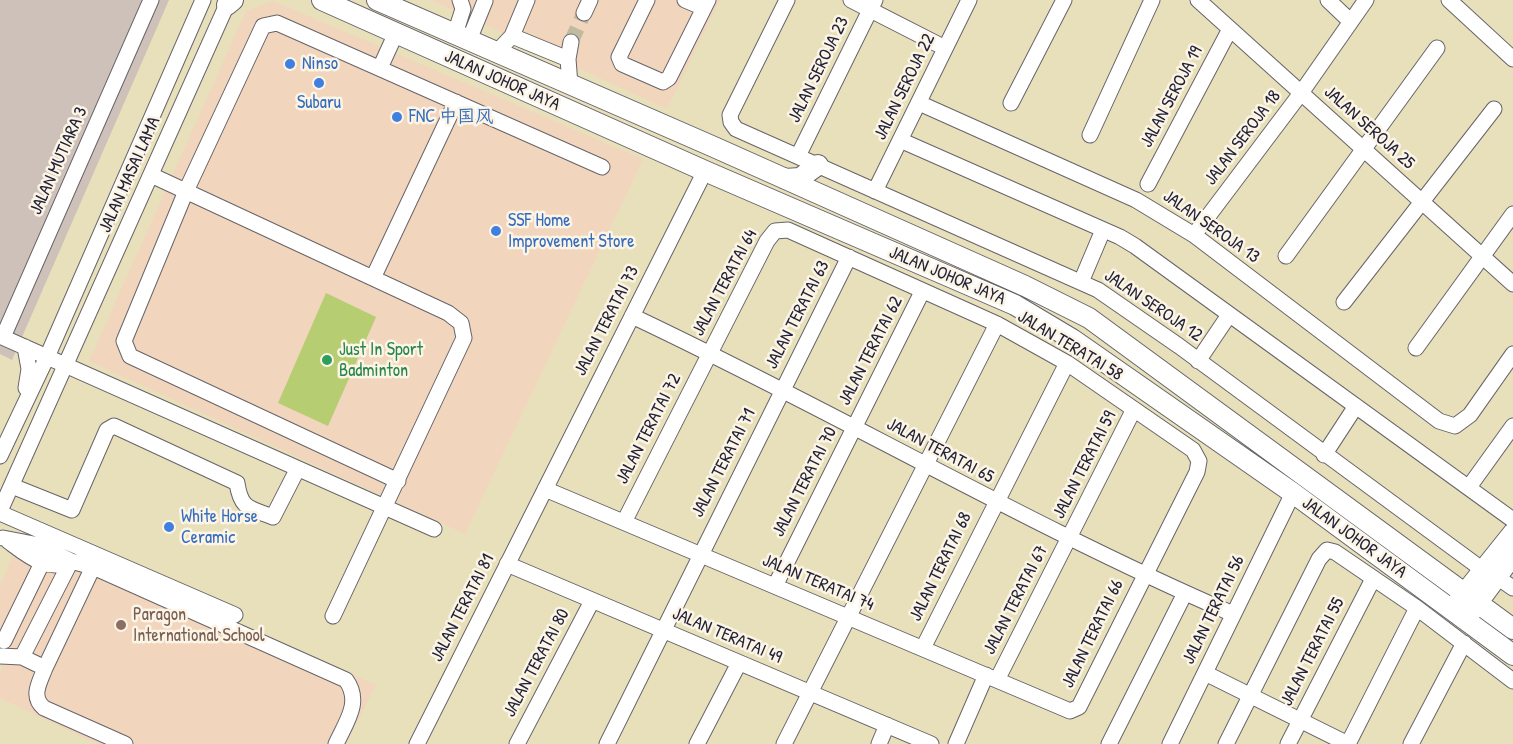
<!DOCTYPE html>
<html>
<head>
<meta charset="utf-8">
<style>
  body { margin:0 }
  canvas { display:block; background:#e7e0bb }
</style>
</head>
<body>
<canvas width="1513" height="744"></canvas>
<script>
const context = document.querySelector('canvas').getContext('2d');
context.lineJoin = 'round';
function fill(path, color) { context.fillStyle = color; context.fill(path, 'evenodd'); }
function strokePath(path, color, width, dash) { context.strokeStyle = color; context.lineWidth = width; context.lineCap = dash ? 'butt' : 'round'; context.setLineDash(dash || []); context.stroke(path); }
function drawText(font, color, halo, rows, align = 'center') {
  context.font = font + ' "Patrick Hand","LXGW WenKai TC",sans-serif'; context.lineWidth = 5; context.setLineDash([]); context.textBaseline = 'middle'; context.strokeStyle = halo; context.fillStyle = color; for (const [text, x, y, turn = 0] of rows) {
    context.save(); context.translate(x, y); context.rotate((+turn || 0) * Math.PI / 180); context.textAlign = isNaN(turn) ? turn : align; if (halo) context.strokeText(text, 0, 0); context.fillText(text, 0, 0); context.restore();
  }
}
fill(new Path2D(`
  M431,0H720L667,109Z
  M273,1L643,159L465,534L89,361L246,11Z
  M24,528L376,685L346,744H97L0,698V673L3,666L0,665V586Z`), '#f1d5bd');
fill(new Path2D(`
  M0,0H169L12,360L0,354Z`), '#cec1ba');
fill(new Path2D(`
  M326,293L376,317L328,426L278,403Z`), '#b7cd72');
strokePath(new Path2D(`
  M571,42L584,13`), '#c0baa1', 15, [15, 8]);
const minor = new Path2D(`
  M647,0L619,57L622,64L663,82L669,78L708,0
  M685,0L704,8
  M787,0L730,115L731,122L736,129L1098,290L1179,346L1483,570
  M851,0L945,48
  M1198,0L1513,284
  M1328,0L1350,21
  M1449,0L1513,59
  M584,13L590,0
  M455,34L463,9L460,0
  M512,36L568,59
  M469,40L485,1
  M497,52L512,36L527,0
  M380,68L396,33
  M570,85L568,59L571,42
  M919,103L1136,200L1194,235L1439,421L1455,426L1470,415L1513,354
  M1011,103L1064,0
  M1090,135L1152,0
  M900,140L1120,237L1135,246L1513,520
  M798,156L875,0
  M151,175L448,313L461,323L464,338L333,616
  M1148,184L1230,29
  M875,191L969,0
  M1194,235L1301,93L1366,0
  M1286,256L1437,48
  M373,278L456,102
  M1081,282L1103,230
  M1344,302L1494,109
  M632,316C834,411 1027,525 1233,614
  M0,336L434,529
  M3,337L151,0
  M25,347L29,369L26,388
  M1416,348L1513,214
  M1198,361L1229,315
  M1324,455L1356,406
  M0,456L47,357L203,0
  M398,481L130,356L124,341L186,191L263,26L277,23L602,167
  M12,486L72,510L107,430L114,426L237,483C241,510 250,508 273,517L297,470
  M1469,487L1513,426
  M545,489C720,563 895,637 1070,711L1079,707L1197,472L1199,461L1193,450L1067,363L997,324L788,230L775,231L767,241L624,522
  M0,511L229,0
  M0,513L235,615
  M3,538L39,545L71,561L93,567L346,680C362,702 346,722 336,744
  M8,541C27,555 47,573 71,561
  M507,564L931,744
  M1497,577L1513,588
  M775,586L922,292
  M4,641L42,563
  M923,648L1067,363
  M0,656L22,657L45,668C40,682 30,696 44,708L125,744
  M22,657L71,561
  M45,668L93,567
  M1205,673L1348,744
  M997,680L1134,409
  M417,744L705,171
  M517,744L592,601
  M607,744L849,257
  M697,744L739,663
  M784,744L997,324
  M879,744L887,725
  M956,744L986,675
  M1109,744L1185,593
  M1170,744L1293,493
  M1226,744L1319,559L1327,550L1335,552L1417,608L1513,681
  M1288,744L1373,579
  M1348,744L1417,608
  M1411,744L1464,643`);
const major = new Path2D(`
  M322,0L705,171L1015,305L1072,339L1293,493L1513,655
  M377,0L714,147L1025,286L1089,318L1513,629
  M227,5L233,0
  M785,179L800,178L818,165
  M1457,603L1513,533
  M1470,613L1513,555`);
strokePath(minor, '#676468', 17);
strokePath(major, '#676468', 22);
strokePath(minor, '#fff', 15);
strokePath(major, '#fff', 20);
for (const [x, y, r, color] of [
  [290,64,6,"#3f7fe0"],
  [319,83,6,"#3f7fe0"],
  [397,117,6,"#3f7fe0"],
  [496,231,6,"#3f7fe0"],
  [327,360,6,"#2e9e5b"],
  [169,527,6,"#3f7fe0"],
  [121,625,6,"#8d6e63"]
]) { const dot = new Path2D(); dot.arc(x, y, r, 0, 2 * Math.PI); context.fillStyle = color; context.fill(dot); strokePath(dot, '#fcf5e5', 2); }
drawText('18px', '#366cbe', '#fcf5e5', [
  ["Ninso",302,64],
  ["Subaru",319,103,"center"],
  ["FNC 中国风",409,117],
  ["SSF Home",508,221],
  ["Improvement Store",508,242],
  ["White Horse",181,517],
  ["Ceramic",181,538]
], 'left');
drawText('18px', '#22223b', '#fcf5e5', [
  ["JALAN SEROJA 23",819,70,-64],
  ["JALAN JOHOR JAYA",502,81,24],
  ["JALAN SEROJA 22",905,87,-64],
  ["JALAN SEROJA 19",1172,97,-62],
  ["JALAN SEROJA 25",1369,128,42],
  ["JALAN SEROJA 18",1243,138,-53],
  ["JALAN MUTIARA 3",59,161,-66],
  ["JALAN MASAI LAMA",130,175,-66],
  ["JALAN SEROJA 13",1211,227,35],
  ["JALAN JOHOR JAYA",947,276,23],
  ["JALAN TERATAI 64",725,283,-62],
  ["JALAN SEROJA 12",1153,306,34],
  ["JALAN TERATAI 63",798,315,-63],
  ["JALAN TERATAI 73",607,321,-63],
  ["JALAN TERATAI 58",1070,346,31],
  ["JALAN TERATAI 62",871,351,-63],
  ["JALAN TERATAI 72",649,429,-63],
  ["JALAN TERATAI 65",940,451,28],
  ["JALAN TERATAI 71",724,463,-63],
  ["JALAN TERATAI 59",1085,465,-63],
  ["JALAN TERATAI 70",805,482,-63],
  ["JALAN JOHOR JAYA",1354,538,36],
  ["JALAN TERATAI 68",941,567,-64],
  ["JALAN TERATAI 74",818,583,23],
  ["JALAN TERATAI 67",1016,600,-63],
  ["JALAN TERATAI 81",463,608,-63],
  ["JALAN TERATAI 56",1214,610,-64],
  ["JALAN TERATAI 66",1093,634,-64],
  ["JALAN TERATAI 49",727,636,23],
  ["JALAN TERATAI 55",1313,652,-63],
  ["JALAN TERATAI 80",537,663,-62]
]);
drawText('18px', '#27864d', '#fcf5e5', [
  ["Just In Sport",339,350],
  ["Badminton",339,371]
], 'left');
drawText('18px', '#785e54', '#fcf5e5', [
  ["Paragon",133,615],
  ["International School",133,636]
], 'left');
</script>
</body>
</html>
